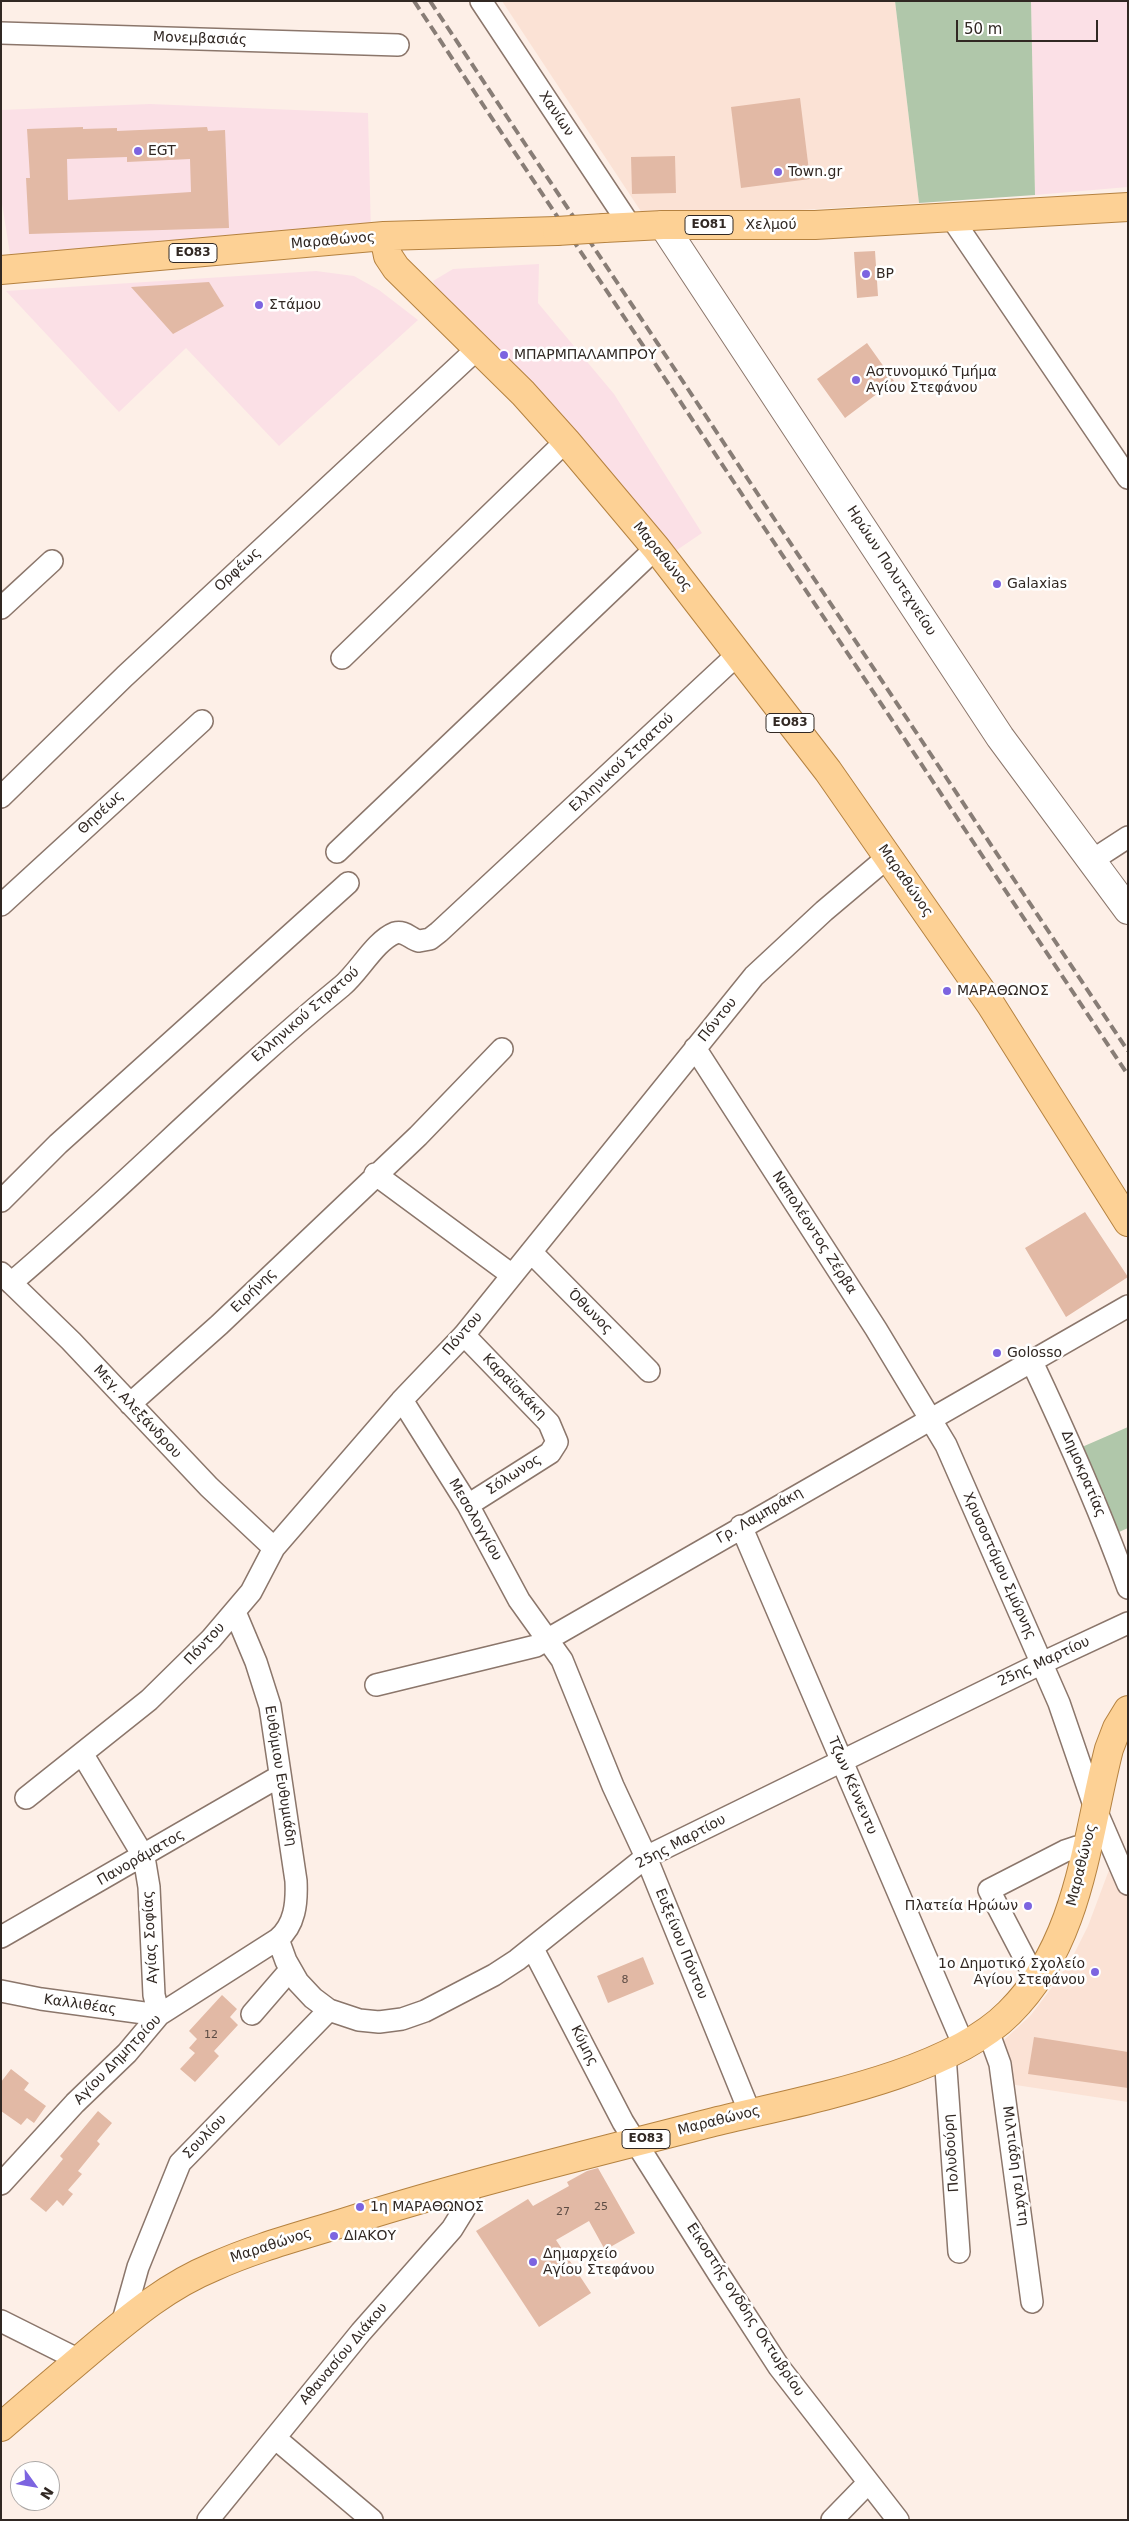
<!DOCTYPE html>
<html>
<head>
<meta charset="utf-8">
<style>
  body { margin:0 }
  #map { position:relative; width:1129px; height:2521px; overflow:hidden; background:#fdefe7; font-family:"DejaVu Sans",sans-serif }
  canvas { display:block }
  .frame { position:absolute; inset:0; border:2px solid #312823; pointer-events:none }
  .north { position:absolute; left:10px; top:2461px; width:50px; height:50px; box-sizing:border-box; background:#fff; border:1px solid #ada9a7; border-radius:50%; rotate:122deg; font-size:14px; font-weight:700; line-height:20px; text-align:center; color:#312823 }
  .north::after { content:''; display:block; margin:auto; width:18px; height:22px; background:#7c64e0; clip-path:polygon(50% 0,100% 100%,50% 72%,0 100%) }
  .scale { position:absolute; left:956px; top:20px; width:142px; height:22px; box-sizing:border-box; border:2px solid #312823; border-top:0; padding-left:6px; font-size:15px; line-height:18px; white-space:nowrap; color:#312823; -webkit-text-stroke:4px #fff; paint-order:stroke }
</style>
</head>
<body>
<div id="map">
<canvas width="1129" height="2521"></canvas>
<div class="frame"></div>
<div class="north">N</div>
<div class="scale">50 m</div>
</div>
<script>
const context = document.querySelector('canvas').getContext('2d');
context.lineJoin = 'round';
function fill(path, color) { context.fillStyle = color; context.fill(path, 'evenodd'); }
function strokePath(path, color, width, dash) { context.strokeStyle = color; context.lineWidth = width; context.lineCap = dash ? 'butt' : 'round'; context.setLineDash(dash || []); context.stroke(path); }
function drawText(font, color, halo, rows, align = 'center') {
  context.font = font + ' "DejaVu Sans",sans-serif'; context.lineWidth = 5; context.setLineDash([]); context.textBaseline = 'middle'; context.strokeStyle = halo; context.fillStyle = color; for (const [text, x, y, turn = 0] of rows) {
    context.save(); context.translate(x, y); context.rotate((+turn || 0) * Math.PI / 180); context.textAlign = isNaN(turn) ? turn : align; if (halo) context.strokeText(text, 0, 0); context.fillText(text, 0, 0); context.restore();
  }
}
fill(new Path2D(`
  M1031,1H1128V187L1035,195Z
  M150,104L368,113L371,234L10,254L1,197V110Z
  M539,264L538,303L614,394L702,533L671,554L444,305L433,281L453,269Z
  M316,271L354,276L379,290L418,320L279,446L186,348L119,412L6,291Z`), '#fbe0e6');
fill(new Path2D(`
  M502,1H895L919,203L646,219Z
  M1115,1868L1128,1896V2102L1009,2084L1003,2041L1031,2015L1053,1986L1072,1958L1088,1926L1109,1870Z`), '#fbe2d5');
fill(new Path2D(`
  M895,1H1031L1035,195L919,203Z
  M1128,1427V1528L1119,1532L1082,1447Z`), '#b0c7aa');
fill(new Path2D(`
  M800,98L810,179L741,188L731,107Z
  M83,127V129L117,128V131L207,127L208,131L225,130L229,228L29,234L26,178H30L27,129ZM127,157V162L190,159L191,192L68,200L67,159Z
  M675,156L676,193L632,194L631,157Z
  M875,251L878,296L857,298L854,252Z
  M209,282L224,306L173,334L131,287Z
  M867,343L894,381L845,418L817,379Z
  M1085,1212L1128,1277L1066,1317L1025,1248Z
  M643,1957L654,1984L608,2003L597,1976Z
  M222,1995L237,2009L230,2017L238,2025L214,2051L219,2056L195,2082L180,2069L195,2053L189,2048L197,2039L189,2031Z
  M1034,2037L1128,2052V2088L1028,2074Z
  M11,2069L29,2083L24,2090L46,2106L34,2123L27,2118L21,2125L1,2111V2082Z
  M98,2111L112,2123L97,2141L100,2144L78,2171L82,2174L68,2190L73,2194L63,2206L57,2200L46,2212L30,2199L63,2159L60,2156Z
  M598,2168L635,2233L605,2250L589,2221L556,2240L591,2293L539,2327L476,2231L528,2199L533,2206L569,2186L567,2182L587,2171Z`), '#e2b9a5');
const street = new Path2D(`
  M481,1L631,227
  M1,33L398,45
  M951,217L1128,478
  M1,608L52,561
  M342,658L566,441
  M1,797L125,676L478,348
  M337,852L656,548
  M1091,861L1128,837
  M1,905L202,721
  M695,1048L876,1329L946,1445L1059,1703L1095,1808L1128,1884
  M375,1174L512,1275
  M1,1201L58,1144L348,883
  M531,1252L649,1371
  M1,1273L71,1341L209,1487L274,1548
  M11,1283C124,1187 227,1080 342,986C359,972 375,941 395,933C404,930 411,939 419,941L430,939L439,932L738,654
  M464,1335L549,1423L557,1442L550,1453L468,1505
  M1032,1362C1067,1436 1100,1510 1128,1588
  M402,1400L468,1505L519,1600L562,1660L613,1786L646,1857L750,2113
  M130,1404L219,1325L418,1136L502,1049
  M741,1526L964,2046
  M376,1685L536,1646L1128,1306
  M26,1798L149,1700L211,1639L251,1592L274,1548L402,1400L464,1335L754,976L824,911L888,857
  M1,1937L280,1776
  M278,1939L286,1961L298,1982L313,1998L329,2010L359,2020L379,2022L402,2019L425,2011L494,1975L517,1960L646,1857L1042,1663L1128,1623
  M533,1949L623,2122L720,2276L779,2367L898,2520
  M1036,1980L989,1890L1065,1851L1077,1847L1086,1848
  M1,1991L41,1999L159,2015L154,1995L149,1887L144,1857L83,1755
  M252,2014L290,1970
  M988,2031L1000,2064L1032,2302
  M945,2055L959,2252
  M1,2184L75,2103L127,2053L159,2015L278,1939C295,1925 297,1903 296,1881L270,1706L256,1662L235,1612
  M1,2321L79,2360
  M122,2324L138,2267L180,2163L329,2010
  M275,2438L372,2520
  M208,2520L361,2332L452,2229L468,2203L470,2184
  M832,2520L868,2483`);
const secondary = new Path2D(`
  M663,225L1000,737L1128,910`);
const primary = new Path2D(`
  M604,228L663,225H815L1128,207
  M384,236L388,256L396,268L523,393L566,441L656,548L828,771L991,1005L1128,1222
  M1,270L384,236L557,231
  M1,2427C33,2399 65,2372 97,2345C133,2315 169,2285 213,2267C257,2247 305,2235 352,2220C470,2183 590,2154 710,2123C798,2101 945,2077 1009,2013C1080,1943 1086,1839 1109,1749L1117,1728L1128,1710`);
strokePath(street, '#8b766b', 24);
strokePath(secondary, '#8b766b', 30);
strokePath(primary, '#b58240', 30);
strokePath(street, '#fff', 21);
strokePath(secondary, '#fff', 28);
strokePath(primary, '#fdd195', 28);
strokePath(new Path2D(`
  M414,1L1128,1075
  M430,1L1128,1051`), '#887d76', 4, [10, 5]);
const primaryBridge = new Path2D(`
  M557,231L604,228`);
strokePath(primaryBridge, '#b58240', 30, []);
strokePath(primaryBridge, '#fdd195', 28);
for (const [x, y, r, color] of [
  [138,151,5,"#7c64e0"],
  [778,172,5,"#7c64e0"],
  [866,274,5,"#7c64e0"],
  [259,305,5,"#7c64e0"],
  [504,355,5,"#7c64e0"],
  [856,380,5,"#7c64e0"],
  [997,584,5,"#7c64e0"],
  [947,991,5,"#7c64e0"],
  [997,1353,5,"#7c64e0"],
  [1028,1906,5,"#7c64e0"],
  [1095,1972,5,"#7c64e0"],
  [360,2207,5,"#7c64e0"],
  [334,2236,5,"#7c64e0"],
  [533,2262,5,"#7c64e0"]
]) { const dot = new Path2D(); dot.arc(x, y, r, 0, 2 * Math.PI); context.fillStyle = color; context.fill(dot); strokePath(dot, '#fff', 2); }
drawText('11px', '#5d4c44', null, [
  ["8",625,1980],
  ["12",211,2035],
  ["25",601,2207],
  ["27",563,2212]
]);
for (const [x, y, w] of [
  [709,225,48],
  [193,253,48],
  [790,723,48],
  [646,2139,48]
]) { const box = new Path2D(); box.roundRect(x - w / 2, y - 9.5, w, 19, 4); context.fillStyle = '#fff'; context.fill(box); strokePath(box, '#312823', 1); }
drawText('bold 12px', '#312823', null, [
  ["ΕΟ81",709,225],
  ["ΕΟ83",193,253],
  ["ΕΟ83",790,723],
  ["ΕΟ83",646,2139]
]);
drawText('14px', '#312823', '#fff', [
  ["Μονεμβασιάς",200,39,2],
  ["Χανίων",556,114,56],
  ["Χελμού",771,225],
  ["Μαραθώνος",333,241,-5],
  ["Μαραθώνος",662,557,51],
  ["Ορφέως",238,570,-43],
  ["Ηρώων Πολυτεχνείου",891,571,57],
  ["Ελληνικού Στρατού",622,763,-43],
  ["Θησέως",101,813,-43],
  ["Μαραθώνος",905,881,55],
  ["Ελληνικού Στρατού",306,1015,-41],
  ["Πόντου",718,1020,-51],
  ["Ναπολέοντος Ζέρβα",814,1233,57],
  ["Ειρήνης",254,1291,-44],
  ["Όθωνος",590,1312,45],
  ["Πόντου",463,1334,-49],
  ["Καραϊσκάκη",514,1387,46],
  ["Μεγ. Αλεξάνδρου",137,1412,47],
  ["Δημοκρατίας",1083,1474,67],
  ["Σόλωνος",514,1475,-33],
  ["Γρ. Λαμπράκη",760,1516,-30],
  ["Μεσολογγίου",475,1520,60],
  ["Χρυσοστόμου Σμύρνης",999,1566,66],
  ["Πόντου",205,1644,-47],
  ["25ης Μαρτίου",1044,1662,-25],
  ["Ευθύμιου Ευθυμιάδη",280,1776,81],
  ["Τζων Κέννεντυ",852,1786,67],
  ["25ης Μαρτίου",681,1842,-28],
  ["Πανοράματος",141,1858,-30],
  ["Μαραθώνος",1082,1865,-76],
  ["Αγίας Σοφίας",151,1937,-93],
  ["Ευξείνου Πόντου",681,1944,68],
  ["Καλλιθέας",80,2005,8],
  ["Κύμης",584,2046,63],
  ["Αγίου Δημητρίου",118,2060,-46],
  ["Μαραθώνος",719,2121,-14],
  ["Σουλίου",205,2137,-46],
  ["Πολυδούρη",952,2153,-94],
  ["Μιλτιάδη Γαλάτη",1015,2166,82],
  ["Μαραθώνος",271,2246,-18],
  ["Εικοστής ογδόης Οκτωβρίου",745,2310,57],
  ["Αθανασίου Διάκου",344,2354,-50]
]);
drawText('14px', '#312823', '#fff', [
  ["EGT",148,151],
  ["Town.gr",788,172],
  ["BP",876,274],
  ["Στάμου",269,305],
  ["ΜΠΑΡΜΠΑΛΑΜΠΡΟΥ",514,355],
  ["Αστυνομικό Τμήμα",866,372],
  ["Αγίου Στεφάνου",866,388],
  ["Galaxias",1007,584],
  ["ΜΑΡΑΘΩΝΟΣ",957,991],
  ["Golosso",1007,1353],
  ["Πλατεία Ηρώων",1018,1906,"right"],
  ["1ο Δημοτικό Σχολείο",1085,1964,"right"],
  ["Αγίου Στεφάνου",1085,1980,"right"],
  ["1η ΜΑΡΑΘΩΝΟΣ",370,2207],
  ["ΔΙΑΚΟΥ",344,2236],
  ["Δημαρχείο",543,2254],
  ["Αγίου Στεφάνου",543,2270]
], 'left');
</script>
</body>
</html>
